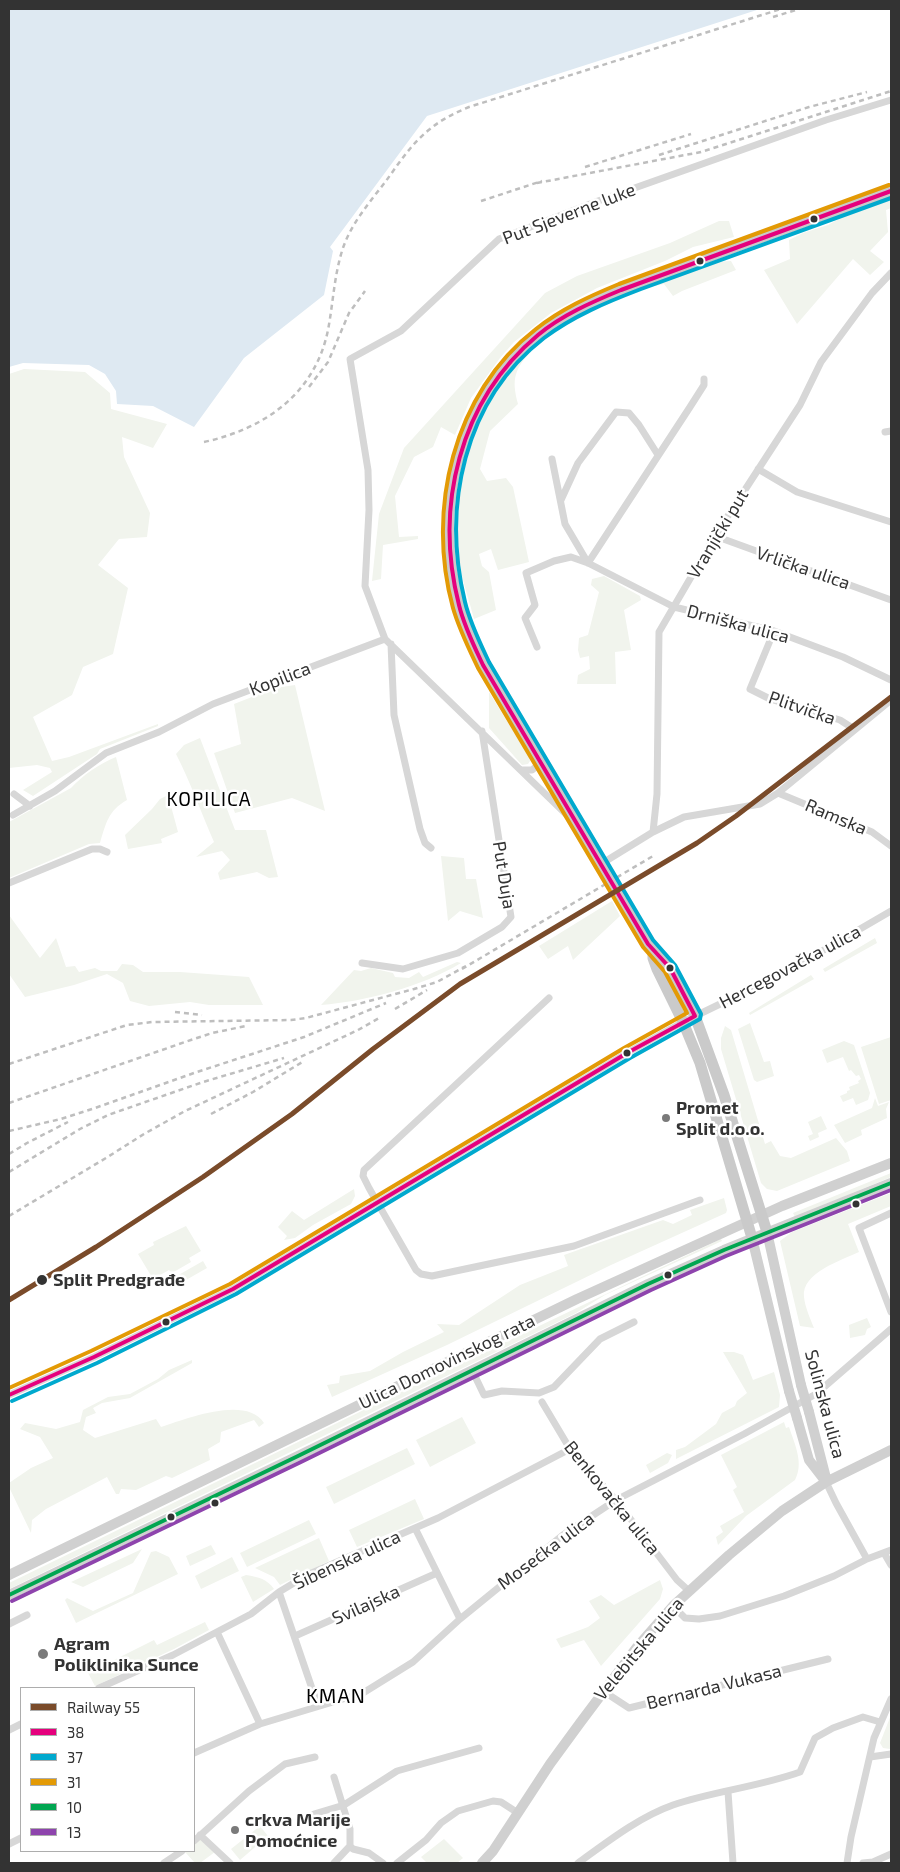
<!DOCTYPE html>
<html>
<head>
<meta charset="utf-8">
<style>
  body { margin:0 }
  #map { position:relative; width:900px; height:1872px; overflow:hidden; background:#fff; font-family:"Exo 2",sans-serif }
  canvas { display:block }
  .frame { position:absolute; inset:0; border:10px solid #333; pointer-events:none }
  .legend { position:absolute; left:20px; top:1687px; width:175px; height:165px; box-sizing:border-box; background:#fff; border:1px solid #adadad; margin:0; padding:6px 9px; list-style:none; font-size:15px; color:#333 }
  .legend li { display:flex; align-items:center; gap:10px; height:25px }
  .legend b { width:25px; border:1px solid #adadad }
</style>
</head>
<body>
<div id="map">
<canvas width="900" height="1872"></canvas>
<div class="frame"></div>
<ul class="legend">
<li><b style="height:6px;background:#7a4b2a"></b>Railway 55</li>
<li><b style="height:6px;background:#e5007d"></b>38</li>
<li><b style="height:6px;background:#00a9ce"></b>37</li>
<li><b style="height:6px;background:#e39a05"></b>31</li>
<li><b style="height:6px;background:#00a651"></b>10</li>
<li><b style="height:6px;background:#8e44ad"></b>13</li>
</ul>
</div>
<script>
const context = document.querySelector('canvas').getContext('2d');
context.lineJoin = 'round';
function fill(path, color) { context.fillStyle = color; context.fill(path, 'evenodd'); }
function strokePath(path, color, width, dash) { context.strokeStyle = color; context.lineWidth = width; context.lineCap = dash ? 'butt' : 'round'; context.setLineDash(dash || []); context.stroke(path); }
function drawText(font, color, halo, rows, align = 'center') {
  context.font = font + ' "Exo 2",sans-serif'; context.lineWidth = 5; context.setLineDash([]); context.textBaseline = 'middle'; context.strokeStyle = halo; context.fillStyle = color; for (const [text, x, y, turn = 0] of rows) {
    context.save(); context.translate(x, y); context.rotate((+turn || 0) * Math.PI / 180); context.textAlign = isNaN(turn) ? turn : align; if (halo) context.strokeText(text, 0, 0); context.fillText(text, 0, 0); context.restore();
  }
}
fill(new Path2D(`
  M891,199V208L886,210L888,232L870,251L884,262L870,275L853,259L797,324L764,270L790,259L789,240L803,233L828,225L846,215Z
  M719,221H729L734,237L693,247L665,261L597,288L551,313L514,342L500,358L471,398L455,435L441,427L433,447L414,457L395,496L399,537L418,536V539L383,545L381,579L372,581L379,514L404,448L545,293L577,276L670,243Z
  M731,261L736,270L682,291L673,296L664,284L635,290L712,262Z
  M532,350C515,369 511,378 518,404L490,431L480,469L487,481L506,478L513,487L529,562L498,570L491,549L479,554L482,566L489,572L496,610L474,619C470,603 464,587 461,571C449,504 468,421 513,369C518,362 526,357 532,350Z
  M24,369L85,372L110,393L111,409L167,424L153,448L122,437L124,457L150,513L147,537L119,539L98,565L128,588L113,654L83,667L72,695L33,717L52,761L69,757L158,724V726L100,749L97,754L33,796L23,790L52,772L50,768L37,765L9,768V374Z
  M604,576L640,596L641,600L624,610L631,650L615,652L616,684H577L578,675L590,669L589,656L580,658L578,650L579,638L588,635L599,592L591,585L592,579Z
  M295,685L325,811L292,798L235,813L214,753L241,744L234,704L275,688Z
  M489,692L529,757L530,761L528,764L522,765L489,728Z
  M200,738L235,830H266L278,877L269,878L257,872L220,880L218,873L230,860L222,851L196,857L214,842C201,813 191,783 176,754L184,745Z
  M116,757L127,800C108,811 106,823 100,843L89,844L9,878V822L71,788C83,775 99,764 116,757Z
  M168,795L178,832L161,839L162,843L128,849L125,835L152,809L160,799Z
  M441,856L464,858L466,879H476L483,918L460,911L448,921Z
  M612,901L620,916L573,960L568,946L548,959L539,946Z
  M9,915L40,958L56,938L66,967L75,966L79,972L95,968L101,971H117L122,964L133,965L143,972H180L249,977L263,1005H209L190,1002L149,1006L130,1001L123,983L107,974L74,985L25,997L9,974Z
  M875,938L877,943L825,972L823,969Z
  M457,962L461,963C421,987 367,1001 321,1005L354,970L361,971L371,968L393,973L395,977L409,978L419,972L423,977Z
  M811,975L814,979L750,1015L749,1013Z
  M750,1023L764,1062L770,1061L774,1076L757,1082L754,1080L738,1029Z
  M725,1026L731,1030L765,1144L771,1141L780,1156L791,1158L836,1138L847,1151L850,1161L777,1191L767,1189L761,1183L721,1049V1038Z
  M891,1037V1100L879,1104L861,1047Z
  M844,1041L854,1045L870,1093L868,1100L856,1105L853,1098L843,1102L840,1096L847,1093V1091L850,1090L849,1087L859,1083L858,1081L861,1079L859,1075L856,1076L851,1070L849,1071L843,1057L827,1063L822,1050Z
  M875,1098L878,1106L889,1102L886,1109L887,1118L861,1130L862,1135L845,1143L834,1125L872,1108Z
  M821,1116L827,1129L818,1133L819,1137L810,1141L808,1136L813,1134L808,1122Z
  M891,1173V1177L795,1217L793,1213Z
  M354,1189L355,1196L351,1204L313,1225L295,1238L284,1240L287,1236L278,1227L292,1211L304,1220Z
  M891,1193V1206L848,1224L859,1252C842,1260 801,1273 804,1297C805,1307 810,1318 814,1328L800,1326L780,1241L792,1232Z
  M724,1198L727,1210L726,1213L611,1265L447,1345L332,1397L327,1385L339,1383L340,1376L370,1371L403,1352L444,1332L437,1324L459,1325L520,1285L568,1266L564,1255L663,1220L673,1224L692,1215L690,1210Z
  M186,1226L201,1251L189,1258L191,1262L172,1273L169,1270L153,1279L138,1254L154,1245L153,1242Z
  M721,1239L722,1241L605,1295L576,1313L9,1589V1583L376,1404Z
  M203,1261L207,1268L179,1284L175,1277Z
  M867,1318L871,1327L867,1329L865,1335L850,1338L849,1325Z
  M723,1352H734L743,1355L753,1380L774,1372L780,1395L779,1407L676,1459V1450L685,1447L716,1424L722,1413L735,1406L737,1401L747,1393Z
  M192,1360V1363L130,1398L102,1403L93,1408L96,1413L86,1417L83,1430L95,1438L156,1419L161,1427C186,1419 246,1395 264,1423L259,1427L254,1420L221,1432L220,1442L208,1449L210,1460L172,1478L166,1476L136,1490L121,1489L119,1494H116L107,1477L46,1509L32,1520L31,1533L9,1487V1483L31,1468L53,1458L40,1437L20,1429L25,1423L56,1429L80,1422L83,1410L108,1397L130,1394L158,1379L169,1370Z
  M462,1417L476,1443L430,1467L416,1440Z
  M784,1422L786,1428L789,1427C795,1445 804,1463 795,1480L746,1516L718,1545L716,1537L723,1532L720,1526L744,1512L733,1490L737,1487L721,1455Z
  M407,1448L415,1464L334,1504L326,1487Z
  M667,1453L672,1455L668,1463L650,1473L646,1465Z
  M415,1499L424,1519L357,1547L349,1530Z
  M309,1520L316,1534L247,1567L240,1553Z
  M319,1538L329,1561L280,1585L274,1577L255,1568Z
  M211,1545L216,1554L190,1566L186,1556Z
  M142,1549L133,1563L83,1587L71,1582Z
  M156,1551L169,1557L178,1574L76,1623L65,1600L67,1598L93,1611L133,1593L151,1552Z
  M232,1557L239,1571L201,1589L195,1576Z
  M246,1575C259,1577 267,1579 274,1589L253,1602L241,1577Z
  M660,1580L663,1589L660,1599L601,1666L584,1640L561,1648L556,1639L588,1627L600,1618L589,1601L601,1595L614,1605Z
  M205,1622L209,1630L174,1649L95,1686L88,1673L154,1640L157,1645Z
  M891,1715V1748L890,1749L883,1748L880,1743Z
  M260,1826L268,1836L240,1860L231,1849Z
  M200,1838L215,1852L200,1863H195L185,1852L194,1851V1844Z
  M444,1839L463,1858L457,1863H427L421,1857Z`), '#f1f4ed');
fill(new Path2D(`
  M9,9H760L427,116L330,247L333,251L324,295L244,358L194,427L153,406L117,404L116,391L105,374L89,365L23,363L9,367Z`), '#dee9f2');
strokePath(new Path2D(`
  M885,432L891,431
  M552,459L565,524L588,563L690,407L704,385V379
  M758,469L797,492L891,522
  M561,500L578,463L616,412L629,413L639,425L658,455
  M715,536L891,600
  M774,631L750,689L770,699L840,720L854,729
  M391,644L394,715L420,829L425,843L431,848
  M537,647L525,618L535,605L526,573L554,561L571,557L588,563L674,607L774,631L843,657L891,680
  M522,770H532L537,766L538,758
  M778,793L872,832L891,846
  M14,794L30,806
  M13,815L55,791L106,753L159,732L213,704L385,639
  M569,817L385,639L365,586L369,510L368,470L350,359L401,331L499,239L598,201L826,120L891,100
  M653,832L657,794L659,632L715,536L800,405L821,362L872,293L891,273
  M601,864L653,832L684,817L760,804L778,793L891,700
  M9,883L92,849H100L107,852
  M362,963L403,969L458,953L502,927L511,917L482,731
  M549,998L364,1170L363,1176L369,1188L416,1270L421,1274L432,1276L574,1246L700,1200
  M891,1213L859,1228L891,1312
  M472,1370L484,1395L502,1391L539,1393L554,1387L600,1339L634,1322
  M9,1395L94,1357L233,1289L627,1053L683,1022L786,972L891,911
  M542,1402L570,1449L616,1500L677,1580L688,1590
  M826,1482L836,1503L867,1559
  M415,1528L460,1619
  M884,1553L891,1565
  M279,1592L318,1706
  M673,1606L685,1618L699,1619L720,1616L784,1596L834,1576L867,1559L891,1550
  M9,1624L27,1615
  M217,1632L260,1724
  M295,1636L437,1573
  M99,1688L173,1655L251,1614L279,1592L307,1575L438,1518L570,1449
  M603,1691L629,1708L828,1659
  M9,1730L21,1724
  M194,1753L260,1724L363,1693L413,1662L460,1619L563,1535L616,1500L744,1434L816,1394L891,1329
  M870,1757L891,1754
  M334,1777L350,1829V1846
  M728,1792L733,1863
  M314,1814L344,1805L397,1771L479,1748
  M200,1835L230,1863
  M194,1841L249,1791L285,1764L315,1757
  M9,1844L21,1838
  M164,1863L182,1851
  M334,1863L350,1846L353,1849L369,1853L383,1863
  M397,1863L426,1840L441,1823L458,1811L493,1801L501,1802L518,1813
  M578,1863C607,1842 639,1817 673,1805C714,1791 758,1787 800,1772L815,1738L833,1728L863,1717L880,1722
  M847,1863L851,1837L874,1738L891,1699
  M863,1863L873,1862L891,1854`), '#d7d7d7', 7);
strokePath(new Path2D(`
  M767,1232L801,1385
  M752,1238L789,1391
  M809,1412L826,1478
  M797,1418L809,1460L826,1482
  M9,1575L577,1299L782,1206L891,1163
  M9,1595L298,1456L648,1284L724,1250L891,1183
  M482,1863L493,1851L550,1764L580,1723L637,1647L673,1606L729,1555L782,1511L826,1482L891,1450`), '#d0d0d0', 10);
strokePath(new Path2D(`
  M606,872L483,665C474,645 465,626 459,605C432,507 458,400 538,335C578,303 628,287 674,270C746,242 819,217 891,191
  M624,902L648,944L670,968L695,1016L724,1095L767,1232
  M653,951V958L657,969L683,1022L700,1063L752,1238`), '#cacaca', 11);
strokePath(new Path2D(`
  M773,17L799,9
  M659,155L809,107L867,92
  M585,167L691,134
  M537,183L701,152L891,91
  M481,201L542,181
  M309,387L328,362L349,313L365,291
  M204,442C264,429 315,394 328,330C333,304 334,277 342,251C350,225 369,203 386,181C399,163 412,143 430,129C442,119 455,113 469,107L781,9
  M462,969L653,856
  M395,1009L427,990
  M175,1012L202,1015
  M9,1064L127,1025L152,1022L291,1020L306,1018L414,989L437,982L466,966
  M9,1103L185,1042L212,1033L246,1026
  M211,1114L253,1092L304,1061
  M9,1131L61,1119L95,1108L194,1073L304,1037L386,1003
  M9,1154L27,1143L68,1122
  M9,1172L80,1129L108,1115L203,1082L284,1058
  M9,1216L106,1158L144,1134L185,1111L358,1030L381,1017`), '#bebebe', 2.5, [5, 4]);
strokePath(new Path2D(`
  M801,1385L809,1412
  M789,1391L797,1418`), '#d0d0d0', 10);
strokePath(new Path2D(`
  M606,872L624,902`), '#cacaca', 11);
strokePath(new Path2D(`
  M695,1016L670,968L648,944L483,665C474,646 464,626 459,605C434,507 459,401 538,335C562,315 592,302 621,290L891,191
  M9,1395L94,1357L233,1289L627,1053L695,1016`), '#e5007d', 4);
strokePath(new Path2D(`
  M12,1401L97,1363L236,1294L630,1058L700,1019L701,1014L675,965L653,940L489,662C480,643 470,623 465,602C442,507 463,401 544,338C573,316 607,302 641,289L891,198`), '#00a9ce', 4);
strokePath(new Path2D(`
  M9,1388L91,1351L230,1284L624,1048L687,1013L665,972L643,947L478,668C469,649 459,629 453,608C426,510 453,393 536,329C561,309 590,296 619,284L889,185`), '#e39a05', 4);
strokePath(new Path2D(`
  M9,1595L298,1456L648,1284L724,1250L891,1183`), '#00a651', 4);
strokePath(new Path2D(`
  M12,1601L301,1462L651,1290L726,1256L891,1190`), '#8e44ad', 4);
strokePath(new Path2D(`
  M9,1300L96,1247L203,1177L292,1114L373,1049L460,984L697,843L736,816L891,697`), '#7a4b2a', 5);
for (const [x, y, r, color] of [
  [814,219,4.5,"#333"],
  [700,261,4.5,"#333"],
  [670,968,4.5,"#333"],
  [627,1053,4.5,"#333"],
  [666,1118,5,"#7a7a7a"],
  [856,1204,4.5,"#333"],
  [668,1275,4.5,"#333"],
  [42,1280,6,"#333"],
  [166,1322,4.5,"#333"],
  [215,1503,4.5,"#333"],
  [171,1517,4.5,"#333"],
  [43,1654,6,"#7a7a7a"],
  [235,1830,5,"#7a7a7a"]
]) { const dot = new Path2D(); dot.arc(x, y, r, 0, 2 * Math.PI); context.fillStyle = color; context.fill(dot); strokePath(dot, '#fff', 2); }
drawText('18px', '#333', '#fff', [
  ["Put Sjeverne luke",569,214,-21],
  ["Vranjički put",718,534,-59],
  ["Vrlička ulica",803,568,19],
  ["Drniška ulica",738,624,15],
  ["Kopilica",280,679,-21],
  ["Plitvička",802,708,19],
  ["Ramska",836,817,23],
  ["Put Duja",504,875,81],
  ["Hercegovačka ulica",790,967,-28],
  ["Ulica Domovinskog rata",447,1362,-26],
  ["Solinska ulica",825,1404,75],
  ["Benkovačka ulica",612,1498,51],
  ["Mosećka ulica",546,1551,-37],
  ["Šibenska ulica",347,1560,-25],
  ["Svilajska",366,1605,-24],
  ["Velebitska ulica",639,1649,-50],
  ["Bernarda Vukasa",714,1687,-14]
]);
drawText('bold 18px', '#333', '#fff', [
  ["Promet",676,1108],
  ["Split d.o.o.",676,1129],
  ["Agram",54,1644],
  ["Poliklinika Sunce",54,1665],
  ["crkva Marije",245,1820],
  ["Pomoćnice",245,1841]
], 'left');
drawText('bold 18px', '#333', '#fff', [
  ["Split Predgrađe",53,1280]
], 'left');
context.letterSpacing = '1px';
drawText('19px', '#000', '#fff', [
  ["KOPILICA",209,800]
]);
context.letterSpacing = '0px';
context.letterSpacing = '1px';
drawText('20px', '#000', '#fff', [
  ["KMAN",336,1696]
]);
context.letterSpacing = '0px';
</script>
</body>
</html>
